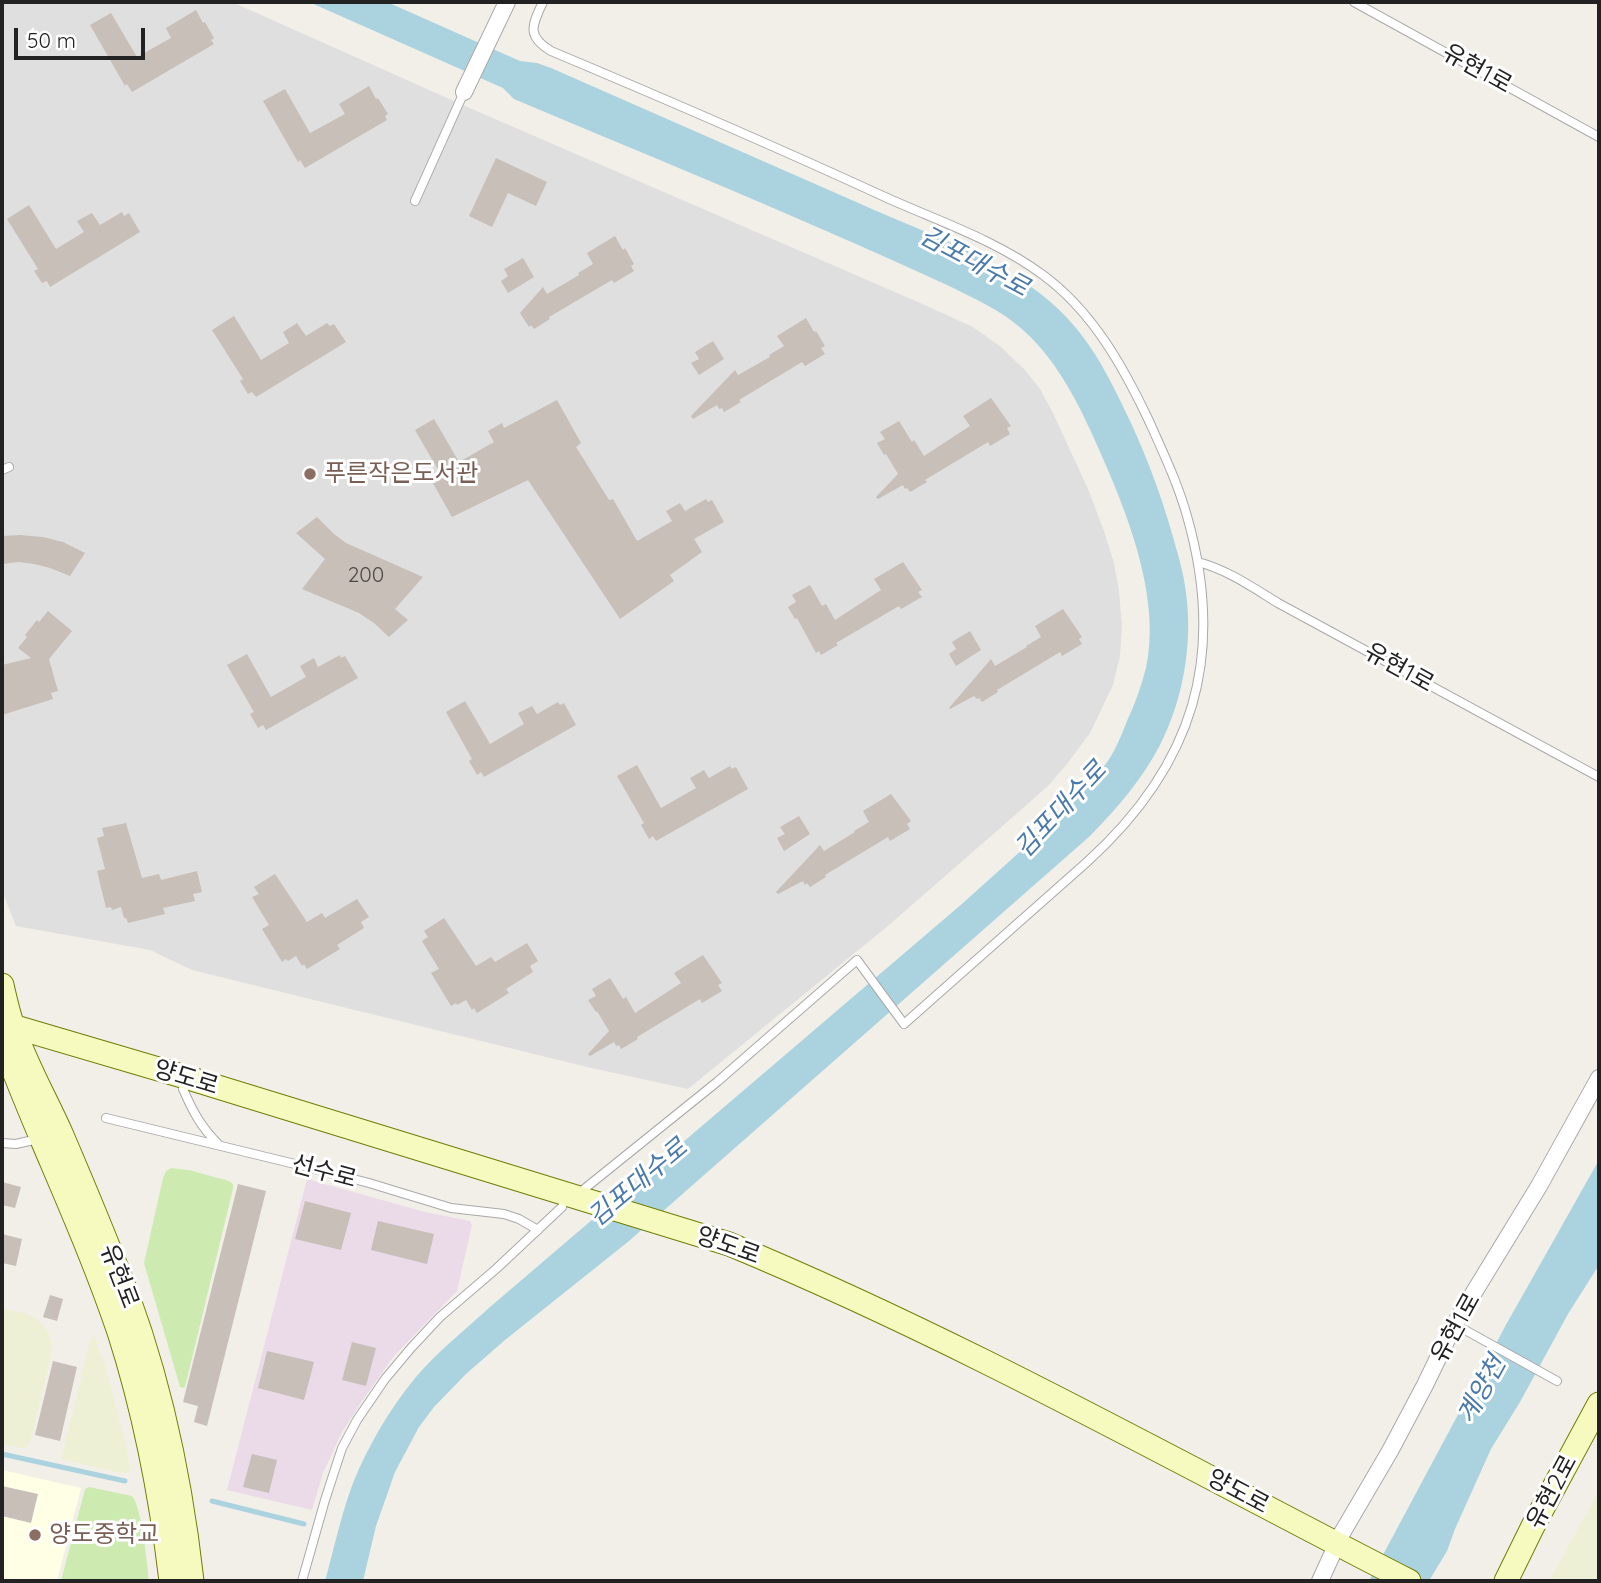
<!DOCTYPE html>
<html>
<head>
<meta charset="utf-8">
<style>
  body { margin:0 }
  #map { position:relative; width:1601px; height:1583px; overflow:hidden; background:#f2efe9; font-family:Quicksand,sans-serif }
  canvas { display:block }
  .frame { position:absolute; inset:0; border:4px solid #222; pointer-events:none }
  .scale { position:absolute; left:14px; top:28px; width:131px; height:32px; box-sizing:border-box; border:4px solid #222; border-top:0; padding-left:9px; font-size:21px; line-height:24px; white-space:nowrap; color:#222; -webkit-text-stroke:5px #fff; paint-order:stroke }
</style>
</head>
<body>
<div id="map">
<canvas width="1601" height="1583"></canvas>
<div class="frame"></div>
<div class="scale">50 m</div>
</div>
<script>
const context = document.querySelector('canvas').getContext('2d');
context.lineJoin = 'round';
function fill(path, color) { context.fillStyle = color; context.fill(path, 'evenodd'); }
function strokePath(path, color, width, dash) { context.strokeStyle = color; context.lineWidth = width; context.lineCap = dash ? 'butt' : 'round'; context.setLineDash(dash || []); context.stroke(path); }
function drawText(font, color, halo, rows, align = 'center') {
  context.font = font + ' Quicksand,"Noto Sans KR",sans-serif'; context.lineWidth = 6; context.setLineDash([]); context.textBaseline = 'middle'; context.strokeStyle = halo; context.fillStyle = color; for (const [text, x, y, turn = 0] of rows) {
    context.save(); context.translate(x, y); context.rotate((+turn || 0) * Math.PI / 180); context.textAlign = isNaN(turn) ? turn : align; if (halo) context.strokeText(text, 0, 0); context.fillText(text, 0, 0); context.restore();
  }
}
fill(new Path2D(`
  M2,2H232L465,106L918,302L973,327L1001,347L1025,370L1040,389L1053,413L1088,489L1104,531L1114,563L1119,591L1122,626L1120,656L1113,685L1090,733L1067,764L1048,786L1006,823L889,925L688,1089L587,1067L192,970L150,950L16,926L2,891Z`), '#e0dfdf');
fill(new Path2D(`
  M307,1179L425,1212L470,1221L472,1225L457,1291L394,1356L362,1401L342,1432L323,1473L312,1510L227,1490Z`), '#ebdbe8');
fill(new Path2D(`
  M2,1470L81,1488L57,1581H2Z`), '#ffffe5');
fill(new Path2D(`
  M2,1308L26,1313L42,1323L49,1334L52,1344L51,1356L30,1442L27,1448H21L2,1444Z
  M91,1337H95L105,1365L126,1444L130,1471L125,1474L61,1459Z
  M1599,1491V1581H1549Z`), '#eef0d5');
fill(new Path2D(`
  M171,1168L189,1170L229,1181L233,1184V1189L185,1387L183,1388L180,1387L144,1263L163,1178L166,1171Z
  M89,1487L132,1496C142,1507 147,1564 149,1581H61L85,1489Z`), '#cdebb0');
fill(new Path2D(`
  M309,2H387L520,61L537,63L551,68C655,114 759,159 863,205C919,230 979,251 1030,286C1083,323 1104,366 1131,423C1148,460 1162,498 1173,537C1178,555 1184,574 1186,593C1193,643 1183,700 1160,745C1142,780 1117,808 1090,836L629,1241L505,1340L466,1374L434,1407L419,1427L395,1472L376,1526L363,1581H325C334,1549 341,1515 353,1483C368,1446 390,1408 416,1377C438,1351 465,1330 490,1307L963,903C995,874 1028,845 1059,815C1075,799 1093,784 1105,765C1115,752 1121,736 1127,721C1135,704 1141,687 1146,668C1160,604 1133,529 1108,470C1085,417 1060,357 1012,321C992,306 969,296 947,285C917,271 887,258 856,244C743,194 628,147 514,99L503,88Z
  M1599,1160V1265L1568,1314L1520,1402L1491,1449L1455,1529L1447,1551L1429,1581H1369L1507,1323Z`), '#aad3df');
strokePath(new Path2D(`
  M2,1454L125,1481
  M212,1501L304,1524`), '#aad3df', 5);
fill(new Path2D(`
  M196,10L203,23L205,22L214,38L211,40L214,44L132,92L127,84L125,86L90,25L111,13L137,57L171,38L166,28Z
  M369,86L376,99L378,98L388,114L385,116L387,120L305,168L300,160L298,162L263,101L285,89L310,133L345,114L339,104Z
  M496,158L547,182L536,206L508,193L492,227L469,216Z
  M29,205L56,249L84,232L77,221L92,213L100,225L122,212L124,216L129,213L140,232L50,287L47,281L42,283L34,271L38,269L7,219Z
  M615,236L623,250L625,248L634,264L631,266L634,271L614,283L612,280L549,317L550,319L534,329L531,325L529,327L520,313L543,287L547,294L579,275L578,273L593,264L587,253Z
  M523,258L534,277L508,293L501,281L508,276L504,269Z
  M234,316L261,360L289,343L283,332L297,323L306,336L327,323L330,326L334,324L346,342L256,397L252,392L248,394L240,381L243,379L212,330Z
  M806,318L814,332L816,331L825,346L821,348L825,354L805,366L802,362L739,400L741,402L724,412L722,408L719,409L717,405L693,419L691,416L735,370L738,375L770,357L769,355L784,346L777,336Z
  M713,341L724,359L699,375L691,363L699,359L695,352Z
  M991,398L1011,426L1007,428L1010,434L990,446L988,442L925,480L927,482L910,492L907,488L905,489L903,485L878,499L876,497L898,474L886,454L884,455L877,443L885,439L880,432L899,421L912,442L914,440L924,456L970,426L963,416Z
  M557,400L581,443L576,447L609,500L613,499L637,541L672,521L666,511L680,503L685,511L706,499L708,502L712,500L724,522L694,539L702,552L670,575L674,581L620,619L528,480L452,517L430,478L440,473L415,430L434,419L459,462L494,442L488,431L502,423L504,428Z
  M317,517L334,534L346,543L423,577L395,609L408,620L389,637L374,623L359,613L302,589L325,559L296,533Z
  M20,535L43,537L63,542L85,553L70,576L50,568L34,564L19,562L2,564V536Z
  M903,562L922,590L918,592L922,597L901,609L899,606L836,643L838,645L821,655L819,651L816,653L797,618L795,619L788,607L796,602L792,595L810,585L822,606L826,604L835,620L881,590L874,579Z
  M1063,609L1082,637L1079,639L1082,644L1062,656L1060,652L997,690L998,692L982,702L979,698L977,699L974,696L950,709L949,708L991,659L995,666L1027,647L1026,646L1041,637L1035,626Z
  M48,611L72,631L49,659L58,691L51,693L53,699L2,715V665L31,658L18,648L27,637L25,635L37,620L39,622Z
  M970,631L981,650L956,666L949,654L956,649L952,642Z
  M247,654L271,697L306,677L300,666L314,658L318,667L340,655L341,658L345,656L358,678L266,730L263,725L258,728L250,714L254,712L227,665Z
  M465,701L490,744L524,724L518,713L532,706L537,714L558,702L560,705L564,703L576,725L484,777L481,772L477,775L469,761L472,759L446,712Z
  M637,765L661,808L696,788L690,778L704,770L709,778L730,766L732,769L736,767L748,789L656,841L653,836L649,839L641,825L644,823L617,776Z
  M891,794L911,821L907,824L910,829L890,841L888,837L825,875L826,877L810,887L807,883L805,885L803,881L778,894L776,892L820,845L824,851L855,832L854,831L869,822L863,811Z
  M799,816L810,834L784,851L777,838L785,834L780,827Z
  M126,823L142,878L159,874L161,880L197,871L202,892L193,894L195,901L163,908L165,914L128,923L126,918H124L121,907L112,910L111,907L106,908L97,871L105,869L97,838L104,836L102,828Z
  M275,874L307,922L322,913L325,918L357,899L369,917L361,922L364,928L337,945L340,949L307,969L304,964L302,966L296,956L288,961L286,959L282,962L262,929L269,925L252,897L259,894L254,887Z
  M444,918L476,966L491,957L495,962L527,943L538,961L530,966L533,972L506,989L509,993L477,1013L474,1008L472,1010L466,1000L457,1005L456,1003L451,1006L431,973L439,969L422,941L428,937L424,931Z
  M703,955L722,983L718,985L722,991L702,1003L700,999L637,1037L638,1039L621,1049L619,1045L616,1046L614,1042L590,1056L588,1054L609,1031L597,1011L596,1012L588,1000L596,996L592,989L610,978L623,999L626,997L635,1013L681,983L674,973Z
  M2,1182L21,1187L15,1208L2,1205Z
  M238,1184L266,1191L207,1426L194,1422L198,1406L183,1402Z
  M305,1201L351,1213L341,1250L295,1239Z
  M378,1221L434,1234L427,1264L371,1250Z
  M2,1234L22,1239L16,1266L2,1263Z
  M50,1295L63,1299L57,1321L43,1317Z
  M352,1342L376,1348L366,1386L342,1380Z
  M267,1351L314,1362L304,1400L258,1388Z
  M53,1361L77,1367L60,1441L35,1435Z
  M252,1454L277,1460L269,1493L243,1487Z
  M2,1486L38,1494L31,1523L2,1516Z`), '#c7bfb8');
const lane = new Path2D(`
  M543,2C532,25 526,36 551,51C663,98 774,146 885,197C938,221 996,240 1043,275C1092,311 1123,366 1149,421C1163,452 1178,484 1187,516C1227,656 1194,765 1087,862L904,1024L857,960L717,1082L578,1194
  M1354,2L1599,137
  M415,201L464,92
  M2,470L9,467
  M1198,562C1228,570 1252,587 1278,603L1599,777
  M183,1089C193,1112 201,1127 219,1145
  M106,1118L299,1165L369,1183L451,1208L504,1214L519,1219L538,1230
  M2,1143L16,1144L38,1139
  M1465,1330L1557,1381
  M302,1581L325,1500L342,1448L357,1420L385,1379L411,1348L440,1317L496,1269L562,1207`);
const street = new Path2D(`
  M464,92L507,2
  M1320,1581L1342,1533L1390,1451L1425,1385L1454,1325L1539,1186L1599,1078`);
const secondary = new Path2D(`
  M2,985C5,998 8,1013 13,1026C25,1063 45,1097 61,1133C79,1175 97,1218 114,1261C156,1362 180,1473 192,1581
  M2,1023L182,1076L729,1244C963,1341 1184,1466 1409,1581
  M2,1041C16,1077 31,1114 46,1149C72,1210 98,1270 119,1332C145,1413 161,1497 171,1581
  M1506,1581L1533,1526L1599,1404`);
strokePath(lane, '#a9a9a9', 10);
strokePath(street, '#a9a9a9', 18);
strokePath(secondary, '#707d05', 25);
strokePath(lane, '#fff', 8);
strokePath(street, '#fff', 16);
strokePath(secondary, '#f7fabf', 23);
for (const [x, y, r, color] of [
  [310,474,7,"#8d6e63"],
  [35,1535,7,"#8d6e63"]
]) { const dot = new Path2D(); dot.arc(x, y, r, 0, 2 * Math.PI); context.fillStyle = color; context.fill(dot); strokePath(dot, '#fff', 2.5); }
drawText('21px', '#4b4948', null, [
  ["200",366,576]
]);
drawText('24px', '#222', '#fff', [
  ["유현1로",1477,69,29],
  ["유현1로",1399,668,29],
  ["양도로",186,1078,17],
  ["선수로",324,1172,15],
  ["양도로",728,1246,20],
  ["유현로",119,1276,69],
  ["유현1로",1456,1328,-61],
  ["양도로",1238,1492,28],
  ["유현2로",1552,1492,-62]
]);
drawText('24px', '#785e54', '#fff', [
  ["푸른작은도서관",324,474],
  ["양도중학교",49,1535]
], 'left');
drawText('italic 26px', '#4a7aab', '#fff', [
  ["김포대수로",974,262,28],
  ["김포대수로",1061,810,-47],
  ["김포대수로",638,1183,-40],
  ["계양천",1482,1390,-61]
]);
</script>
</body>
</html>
